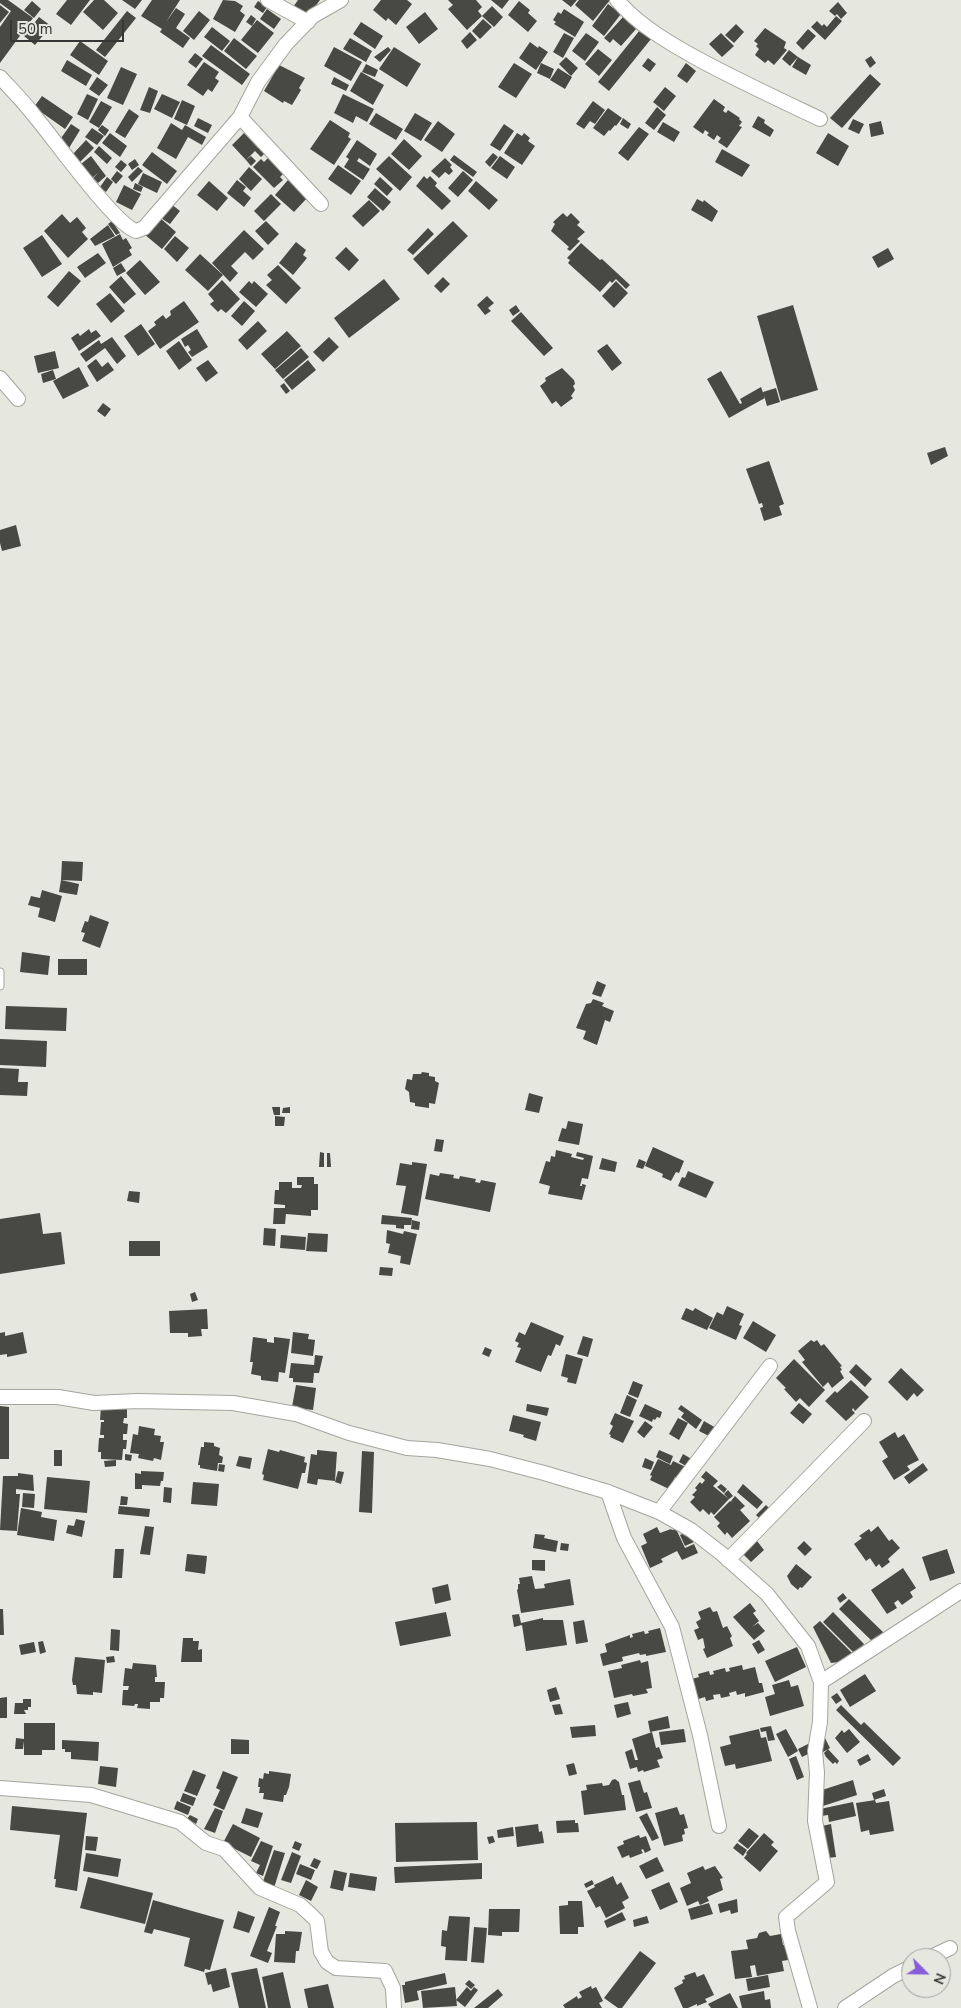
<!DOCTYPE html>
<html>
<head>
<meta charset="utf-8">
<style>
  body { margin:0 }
  #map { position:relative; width:961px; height:2008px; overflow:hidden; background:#e6e7df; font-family:"Nunito Sans",sans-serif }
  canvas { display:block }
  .north { position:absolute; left:901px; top:1948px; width:50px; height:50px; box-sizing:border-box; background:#e6e7df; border:1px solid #a0a19b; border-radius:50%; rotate:113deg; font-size:14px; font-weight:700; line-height:20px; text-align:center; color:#363734 }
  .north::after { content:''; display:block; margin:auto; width:18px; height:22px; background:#895dd7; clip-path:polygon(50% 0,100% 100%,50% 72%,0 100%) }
  .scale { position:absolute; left:10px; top:20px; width:114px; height:22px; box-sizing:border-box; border:2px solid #363734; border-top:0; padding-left:6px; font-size:15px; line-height:18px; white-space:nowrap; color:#363734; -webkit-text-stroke:4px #e6e7df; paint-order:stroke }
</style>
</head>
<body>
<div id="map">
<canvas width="961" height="2008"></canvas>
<div class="north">N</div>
<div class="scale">50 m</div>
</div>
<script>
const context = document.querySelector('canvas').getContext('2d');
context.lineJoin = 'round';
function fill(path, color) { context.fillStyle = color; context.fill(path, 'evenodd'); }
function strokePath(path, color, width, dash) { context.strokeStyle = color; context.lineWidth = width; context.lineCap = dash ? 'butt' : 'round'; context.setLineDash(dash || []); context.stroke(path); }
fill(new Path2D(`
  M0,0H8L33,18L0,63V27L11,11L0,3Z
  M67,0H90L71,25L56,14Z
  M94,0H104L118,13L103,30L83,12Z
  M122,0H142L135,9Z
  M152,0H180L166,22L176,8L185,14L176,28L190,38L183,48L160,32L162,29L141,16Z
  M223,0L235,1L243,6L240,11L245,15L235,32L213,19Z
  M298,0H320L306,19L291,10Z
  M381,0H407L412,4L396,25L388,18L386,21L373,10Z
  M448,0H476L482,7L478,11L482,16L467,30L448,9L453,5Z
  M491,0H509L502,9Z
  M562,0H577L571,7Z
  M579,0H610L593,21L575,5Z
  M32,1L41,9L34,18L24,10Z
  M258,1L267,7L263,13L254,7Z
  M519,1L530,10L528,13L537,21L528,32L508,15Z
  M838,2L847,13L841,19L837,14L835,16L829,11Z
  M608,4L621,14L604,36L592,26Z
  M0,5L9,12L0,23Z
  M492,6L503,17L494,27L482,16Z
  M267,9L281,19L274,29L260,19Z
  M564,9L584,22L575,37L554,24L556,22L553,20L558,12L561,14Z
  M127,11L136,18L105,57L96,50Z
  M199,11L210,20L194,40L183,31Z
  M425,12L438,29L419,44L406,27Z
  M251,15L256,19L252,26L246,22Z
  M836,16L842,21L825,40L811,27L817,21L822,26L824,24L827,27Z
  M39,17L51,26L35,45L24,36Z
  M623,17L636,29L621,46L613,39L610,43L604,38Z
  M483,19L492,27L480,39L472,31Z
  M257,20L274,33L258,53L241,40Z
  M361,22L383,36L375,49L353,34Z
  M736,24L744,32L734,43L725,35Z
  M212,27L230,41L222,51L204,37Z
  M765,28L786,42L784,48L787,50L774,65L768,60L765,63L755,55L759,49L756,46L758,44L754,41Z
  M808,29L816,36L803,50L796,43Z
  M640,30L651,39L609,91L598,82Z
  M470,32L477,40L467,49L461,41Z
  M564,33L574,38L563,58L553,52Z
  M586,33L599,42L585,61L572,51Z
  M721,33L734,46L722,57L709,44Z
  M234,38L257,56L246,69L224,51Z
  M350,38L372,51L366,62L343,49Z
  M80,41L108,61L99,75L70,55Z
  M530,42L538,48L539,46L548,52L536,70L519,58Z
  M211,45L250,74L242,85L202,56Z
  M334,47L362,62L351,81L324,66Z
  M388,47L391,50L380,62L374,57Z
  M394,47L421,64L407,87L379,69Z
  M598,49L612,60L599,76L585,64Z
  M789,50L798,57L790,66L782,59Z
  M195,53L203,59L196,68L188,62Z
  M871,56L876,63L870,68L865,60Z
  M566,57L578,68L571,76L559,64Z
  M798,57L811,65L806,75L792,67Z
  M648,58L656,64L650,72L642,66Z
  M67,60L92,75L86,86L61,71Z
  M204,62L219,72L215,78L219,81L212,92L208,89L203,96L187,85Z
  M514,63L532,74L516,98L498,87Z
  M541,63L554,69L550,79L537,73Z
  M686,63L696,71L687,83L677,76Z
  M366,64L378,70L375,77L362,72Z
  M279,65L305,78L299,88L301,90L292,105L284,101L283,103L264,91Z
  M121,67L137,74L123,105L107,98Z
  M558,68L572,77L565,89L550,80Z
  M361,72L384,85L373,105L350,91Z
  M870,74L881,84L842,128L830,118Z
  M97,77L108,85L99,96L89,89Z
  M334,77L349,85L346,91L331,84Z
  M149,87L158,91L150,113L140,110Z
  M665,87L676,96L664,111L653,102Z
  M87,94L98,99L88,120L77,114Z
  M162,94L180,102L172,118L154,109Z
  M343,94L374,109L367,122L356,116L353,123L334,113Z
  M42,96L73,117L65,129L34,107Z
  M714,99L725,107L723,111L726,113L728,110L740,118L739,119L742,122L739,126L742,127L727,148L718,142L721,138L717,135L714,140L707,135L709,133L705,130L703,134L693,127Z
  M182,100L195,106L187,125L174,119Z
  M101,101L112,107L99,128L89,122Z
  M593,101L605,110L595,124L590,121L584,129L576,124Z
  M657,107L666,115L654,130L645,123Z
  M608,108L622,118L616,126L615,125L610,131L609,130L604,136L593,128Z
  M129,109L139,116L125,138L115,132Z
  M376,113L403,129L396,140L369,124Z
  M415,113L432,123L421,141L404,131Z
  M758,116L765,120L764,123L774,130L770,137L752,127Z
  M198,118L212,125L208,133L194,126Z
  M623,118L631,124L628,129L620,124Z
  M853,119L864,124L859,134L848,129Z
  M330,120L350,133L348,137L351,139L334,165L310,149Z
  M438,121L455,134L442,152L424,140Z
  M881,121L884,134L871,137L869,124Z
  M663,122L680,132L674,142L657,132Z
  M171,123L182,130L185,125L206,137L202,145L188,137L176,159L157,148Z
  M71,124L80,130L69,148L59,141Z
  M504,124L514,131L500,151L490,145Z
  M102,125L109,130L105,136L98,130Z
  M639,127L649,134L628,161L618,153Z
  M92,128L104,136L97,145L85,137Z
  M110,133L127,146L120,157L102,143Z
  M244,133L258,148L260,147L266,152L261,157L255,151L246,160L232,145Z
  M517,133L522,136L524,133L530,138L528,141L535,146L522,165L504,153Z
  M828,133L849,146L838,166L816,153Z
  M404,139L422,156L409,170L391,154Z
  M86,140L94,148L80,162L73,154Z
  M357,140L377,154L370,166L359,158L357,161L370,169L363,180L344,167L349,159L346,157Z
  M99,146L112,158L107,164L94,152Z
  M722,149L750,165L742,177L715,162Z
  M152,152L177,171L167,184L142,165Z
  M493,153L498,157L490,167L485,162Z
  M454,155L477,172L473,177L450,160Z
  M91,156L106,176L98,183L93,178L98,173L92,178L81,164Z
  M251,156L256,161L251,166L246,160Z
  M270,156L286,171L280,177L283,180L274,188L253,167L261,159L264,162Z
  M389,156L412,177L400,191L376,169Z
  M500,156L515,167L507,179L491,168Z
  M445,158L452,165L450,167L453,171L449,175L445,172L439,178L431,171Z
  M135,159L139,165L132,170L128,164Z
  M121,160L127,165L121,172L115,167Z
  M338,165L361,181L351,195L328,179Z
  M138,167L143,171L132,182L128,177Z
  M249,167L262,179L251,191L239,179Z
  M117,171L123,176L116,184L111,179Z
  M463,171L473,180L458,197L448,188Z
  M143,173L162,182L157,193L138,184Z
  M424,176L427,179L430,176L437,183L435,186L451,201L442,210L416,186Z
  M107,177L113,182L106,192L100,187Z
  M380,177L393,189L387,196L374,184Z
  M237,180L246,187L243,191L251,198L244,207L227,193Z
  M288,180L308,197L294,212L275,195Z
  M209,181L228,198L217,211L197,195Z
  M476,181L498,200L489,210L468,191Z
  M135,183L143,187L141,192L133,189Z
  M124,185L141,194L132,210L116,202Z
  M375,188L391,202L383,211L367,197Z
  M271,194L281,204L264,221L254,211Z
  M697,199L703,202L704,200L718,211L712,222L691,210Z
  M369,200L380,211L363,227L352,216Z
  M171,204L180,211L170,224L161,218Z
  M563,213L567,217L571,213L580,222L577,225L585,232L577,239L580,241L570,251L567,249L569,247L551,231L555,224L553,222Z
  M62,214L70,223L77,217L86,228L82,232L88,239L68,258L44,231Z
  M159,217L176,232L162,249L144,234Z
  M112,221L120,233L116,235L108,224Z
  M266,221L279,234L268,245L255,231Z
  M453,221L468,236L428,275L413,259Z
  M108,225L115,236L95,246L90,239Z
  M428,228L434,234L413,255L407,250Z
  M244,230L264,249L253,260L245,252L231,266L238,273L230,282L212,263Z
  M120,234L123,240L126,238L132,248L129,250L132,255L113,267L102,244Z
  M42,235L62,264L42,277L23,248Z
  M175,236L189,248L177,262L164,249Z
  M296,242L306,250L303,255L307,258L293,275L279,263Z
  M581,243L600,260L602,259L630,285L626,289L616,279L612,283L610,281L600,292L568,263L570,260L567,258Z
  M346,247L359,260L349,271L335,258Z
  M888,248L894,259L878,268L872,257Z
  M98,253L106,263L85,278L77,267Z
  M200,254L223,275L208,291L185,270Z
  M140,260L160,282L145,295L126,273Z
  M121,263L126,271L117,276L113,268Z
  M278,265L301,288L286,304L266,285L272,280L267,275Z
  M69,271L81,281L58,307L47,297Z
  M121,276L136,294L124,304L109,287Z
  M443,277L450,284L441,293L434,286Z
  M384,279L400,299L349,338L334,318Z
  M222,280L240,299L226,313L221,309L218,312L210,304L214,301L208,294Z
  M249,281L252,284L254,281L268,294L256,307L239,292Z
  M616,281L628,293L614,308L602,296Z
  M110,293L125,311L111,323L96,304Z
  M487,296L494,303L488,308L491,311L485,315L477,305Z
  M184,301L199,322L160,349L148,331L156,325L154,322L163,315L166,319L171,315L170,311Z
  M244,301L255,311L242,326L231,316Z
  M516,305L520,311L513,316L509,310Z
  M793,305L818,390L781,401L757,316Z
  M521,312L553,348L544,356L511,321Z
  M258,321L267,331L247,350L238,340Z
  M141,324L155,344L138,356L124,336Z
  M89,329L91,333L96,330L101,336L79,351L71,338L78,333L80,336Z
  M197,329L208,347L192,357L188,352L191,350L188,345L185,347L181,339Z
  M287,331L301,346L275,369L261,354Z
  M112,337L126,356L117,364L105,348L86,362L80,354L99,340L101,344Z
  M329,337L339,347L323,362L313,352Z
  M179,341L192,360L179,370L166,351Z
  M607,344L622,363L612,371L597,351Z
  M301,348L309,357L283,379L275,370Z
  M55,351L59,368L38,373L34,356Z
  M96,359L102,367L108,362L114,370L97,382L87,366Z
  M208,360L218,373L206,382L196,368Z
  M308,360L316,370L292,390L284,380Z
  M79,367L89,386L63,399L53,381Z
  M562,368L574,380L575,384L573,386L575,390L571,396L573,398L561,407L556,401L552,404L540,386L546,381L545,378Z
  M53,370L56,379L43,383L41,374Z
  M721,371L740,404L742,403L745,409L729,418L707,379Z
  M284,383L290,391L286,394L280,386Z
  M761,387L765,398L745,409L740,399Z
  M776,388L780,402L767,406L763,392Z
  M103,403L111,409L105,417L97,411Z
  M945,447L948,456L931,465L927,453Z
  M769,461L784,504L779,506L782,515L764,521L760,508L763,507L762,503L759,504L746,469Z
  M16,525L21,546L2,551L0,543V530Z
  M62,861L83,862L82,881L61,880Z
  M61,880L79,884L77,895L59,892Z
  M42,890L62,896L55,922L38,917L40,908L28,905L31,896L40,898Z
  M90,915L109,922L100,948L82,941L85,933L81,932L85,921L88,922Z
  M22,952L50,956L48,975L20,972Z
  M58,959H87V975H58Z
  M597,981L606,985L601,997L592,994Z
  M593,999L604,1003L602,1006L614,1011L610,1022L605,1020L597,1045L583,1039L586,1031L576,1028L586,1004L591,1003Z
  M6,1006L67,1008L66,1031L5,1029Z
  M0,1039L47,1041L46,1067L0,1065Z
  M0,1068L19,1069L18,1082H28L27,1096L0,1095Z
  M422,1072L429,1073V1076L435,1077V1081L439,1083L435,1104L429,1103V1108L415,1106V1103L410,1102L409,1092L405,1089L407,1079L412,1080L413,1074H421Z
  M529,1093L543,1097L539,1113L525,1110Z
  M272,1107H280V1115H274Z
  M290,1107V1113H282L283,1108Z
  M275,1116L285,1117L284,1126H275Z
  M568,1121L583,1124L579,1145L558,1141L562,1128L566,1129Z
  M436,1139L444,1140L442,1152L434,1151Z
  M653,1147L684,1161L679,1173L676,1172L671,1181L662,1177L663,1174L645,1166Z
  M556,1150L572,1154L571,1157L583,1160L584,1158L576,1156L577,1152L593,1156L588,1179L582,1178L580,1186H582V1184L586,1185L582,1200L548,1194L550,1186L539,1183L546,1161L550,1162L551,1156L555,1157Z
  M320,1152L324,1153V1167H319Z
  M327,1153H330L331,1167H327Z
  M602,1158L617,1162L615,1172L599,1169Z
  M639,1159L646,1162L643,1169L636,1167Z
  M412,1162L427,1164L418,1216L401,1213L406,1186L396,1185L400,1163L412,1165Z
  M688,1171L714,1182L706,1198L678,1186L682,1177L685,1178Z
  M440,1173L454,1175L453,1178L459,1179L460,1176L476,1179L475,1182L480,1183L481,1180L496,1183L490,1212L425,1199L430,1174L439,1176Z
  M297,1177H314V1184H318V1210H311V1216L286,1214L285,1224H273L274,1208H285V1205L274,1204L275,1190H279V1182H292V1188H301L302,1185H297Z
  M129,1191L140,1192L139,1203L127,1201Z
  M40,1213L43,1234L61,1232L65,1264L0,1274V1219Z
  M382,1215L412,1218L411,1225H404V1229L396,1228V1225L381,1224Z
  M412,1220L420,1222L419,1230L411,1229Z
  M264,1228L276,1229L275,1246L263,1245Z
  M387,1230L403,1234L404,1231L417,1234L410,1265L400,1263L401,1256L388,1253L390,1244L386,1243Z
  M308,1233L328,1234L327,1252L306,1251Z
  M281,1235L306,1237L305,1250L280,1248Z
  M129,1241H160V1256H129Z
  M380,1267L393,1268L392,1276L379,1275Z
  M195,1292L198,1300L192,1302L190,1294Z
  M727,1306L744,1314L739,1325L742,1326L736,1340L709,1328L717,1312L723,1315Z
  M686,1308L693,1311L695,1308L713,1318L707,1330L681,1319Z
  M207,1309L208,1329H201L202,1336L188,1337V1333H170L169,1311Z
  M753,1321L776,1335L766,1352L743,1338Z
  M531,1322L564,1336L560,1346L556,1344L551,1356L548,1355L541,1372L515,1362L521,1348L517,1347L519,1343L515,1341L519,1332L525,1335Z
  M5,1332V1336L23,1332L27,1353L7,1357V1354L0,1355V1333Z
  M293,1332L309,1334L308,1339L315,1340L313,1356L291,1353Z
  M583,1336L593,1339L588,1357L577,1354Z
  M253,1337L267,1339V1342L274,1343V1337L290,1339L285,1373L279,1372L278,1382L261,1380V1376L251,1374L253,1362H250Z
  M811,1340L814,1342L817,1340L821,1346L824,1344L842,1366L840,1367L842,1370L840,1371L844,1378L832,1388L828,1382L823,1387L802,1362L805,1360L798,1351Z
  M485,1347L492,1350L489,1357L482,1354Z
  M566,1354L583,1359L576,1384L567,1382L568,1378L561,1376Z
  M315,1355L323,1356L319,1373H314L313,1383L293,1382V1378H289L291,1363L314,1365Z
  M794,1359L825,1390L809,1407L800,1398L796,1402L784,1389L786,1388L776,1378Z
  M856,1364L872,1379L865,1387L849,1372Z
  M901,1368L924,1390L917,1397L914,1393L907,1401L888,1382Z
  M851,1380L869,1397L855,1411L853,1408L852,1410L855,1413L846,1421L825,1401L835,1391L837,1393Z
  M633,1381L643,1385L638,1398L628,1394Z
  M296,1385L316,1388L313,1410L292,1407Z
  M627,1395L637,1400L630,1417L620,1413Z
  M799,1403L812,1414L803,1424L790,1413Z
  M527,1404L549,1408L547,1416L526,1411Z
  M645,1404L662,1412L660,1418L657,1417L655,1420L653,1419L652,1422L639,1416Z
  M681,1405L702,1420L696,1429L681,1417L684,1413L678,1409Z
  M0,1406L9,1407V1459H0Z
  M101,1407L127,1408V1418H124L123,1423L128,1424L127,1434H123V1440H127L126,1449H123L122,1460L101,1459V1452H98L99,1438H104V1435H100L101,1422H104V1420H100Z
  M615,1413L634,1421L623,1443L610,1437L611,1435L609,1434L613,1426L610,1424Z
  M513,1415L541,1422L536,1441L523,1437L524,1435L509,1431Z
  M678,1418L688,1423L679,1440L669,1434Z
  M645,1421L653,1427L644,1438L637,1432Z
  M704,1421L716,1428L711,1437L699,1431Z
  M139,1426L155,1429L154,1435L161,1436L160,1442H164L161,1460L154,1458L153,1461L138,1458L139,1454L130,1453L133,1434L138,1435Z
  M895,1432L898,1438L904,1434L919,1460L907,1466L910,1470L894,1480L882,1461L888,1457L879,1442Z
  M204,1442L214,1443V1446L220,1448L219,1455L223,1457L222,1463H218L217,1471L200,1468V1465H198L201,1447H204Z
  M268,1449L279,1452L280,1450L305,1457L304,1462L307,1463L305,1473H302L298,1489L263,1480L264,1475L262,1474Z
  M54,1450H62V1466H54Z
  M317,1450L337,1452L335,1481L318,1479L317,1485L307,1483L311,1454L317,1455Z
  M659,1450L673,1456L670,1464L656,1457Z
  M362,1451L374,1452L372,1513L359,1512Z
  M125,1454L132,1455L131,1461L125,1460Z
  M683,1454L695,1461L691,1469L679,1462Z
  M239,1456L252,1458L250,1469L236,1466Z
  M645,1458L654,1462L651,1470L642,1467Z
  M658,1459L671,1465L673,1461L688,1468L681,1481L675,1477L669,1489L650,1480L652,1476L650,1475Z
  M116,1460V1466L105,1467L104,1461Z
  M923,1463L928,1470L909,1484L904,1477Z
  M219,1464L225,1465L224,1472L218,1471Z
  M141,1471L164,1472L163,1481H161L160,1486L142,1485V1489H135V1473L141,1474Z
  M338,1471L344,1472L341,1484L335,1482Z
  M706,1471L718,1481L713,1486L729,1499L714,1515L711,1512L709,1515L703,1509L700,1512L690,1502L695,1497L692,1495L697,1490L695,1488L700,1482L702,1484L705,1480L701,1477Z
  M18,1473L33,1475L34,1491L16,1489V1494H20L17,1531L0,1530L3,1476H18Z
  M47,1477L90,1481L87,1513L44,1509Z
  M193,1482L219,1484L217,1506L191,1504Z
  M721,1484L727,1489L724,1493L717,1487Z
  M743,1484L763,1502L757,1509L737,1492Z
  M164,1487L172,1488L171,1503L163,1502Z
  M728,1490L733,1496L729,1499L724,1494Z
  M23,1493L35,1494L34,1508L22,1507Z
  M121,1496L128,1497L127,1505H120Z
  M735,1496L745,1506L740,1510L750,1521L732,1538L727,1532L725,1535L717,1526L720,1523L714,1517L730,1501L732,1502L731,1501Z
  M766,1505L773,1512L763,1522L756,1515Z
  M119,1506L150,1509L149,1517L118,1514Z
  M21,1508L42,1512L41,1517L57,1520L54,1541L17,1535Z
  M76,1519L85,1521L82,1537L66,1533L68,1525L74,1526Z
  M145,1526L154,1527L150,1555L140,1554Z
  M878,1526L889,1541L892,1539L900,1548L888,1559L890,1562L882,1568L879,1564L876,1567L870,1558L866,1561L854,1544L862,1538L859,1536L869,1529L871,1532Z
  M657,1527L660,1533L671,1529L672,1530L676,1529L685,1548L694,1544L698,1553L682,1560L677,1551L661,1559L663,1562L650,1568L641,1546L647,1543L643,1534Z
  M688,1531L694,1542L685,1546L680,1535Z
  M535,1534L545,1535L544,1538L558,1541L556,1552L533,1548Z
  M757,1541L764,1550L751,1562L743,1554Z
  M804,1541L812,1549L805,1556L797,1548Z
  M561,1543L569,1544L568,1551L560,1550Z
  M115,1549H124L122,1578H113Z
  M947,1549L955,1573L930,1581L922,1557Z
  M187,1554L207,1556L205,1574L185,1571Z
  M532,1560H545V1571L532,1570Z
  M796,1564L812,1577L802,1588L800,1587L798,1590L791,1584L787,1576Z
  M903,1568L916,1588L910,1592L913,1597L902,1605L898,1600L894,1603L897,1608L887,1614L871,1590Z
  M532,1576L535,1589L545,1588L544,1584L570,1579L574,1605L521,1613L517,1590L518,1589V1584H520L519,1578Z
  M448,1584L451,1600L435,1604L432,1588Z
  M843,1593L847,1598L840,1603L837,1598Z
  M849,1599L884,1633L874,1643L839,1609Z
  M750,1603L756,1611L753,1613L759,1621L752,1627L758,1623L765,1631L754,1640L733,1617Z
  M710,1607L713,1612L717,1611L723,1628L727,1626L732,1636L730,1638L733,1646L707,1658L703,1649L705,1648L703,1638L698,1640L694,1630L699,1628L696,1622L701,1619L698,1612Z
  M0,1609H3L4,1635H0Z
  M446,1612L451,1636L400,1646L395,1622Z
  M833,1612L864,1644L855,1654L823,1622Z
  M519,1614L521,1623L543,1618V1620H563L567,1645L526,1651L522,1625L514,1627L512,1615Z
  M584,1620L588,1642L576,1644L573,1622Z
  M820,1621L854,1655L846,1661L831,1663L813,1627Z
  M660,1628L666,1652L646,1656V1654L640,1655L639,1653L622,1657L623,1661L603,1666L600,1654L607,1652L605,1644L630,1635V1638L633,1637L632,1634L644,1631L645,1634L649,1633L648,1631Z
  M111,1629L120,1630L119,1651L110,1650Z
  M183,1638H193V1641H199L198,1650L202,1649V1662H181Z
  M759,1640L765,1650L758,1654L752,1644Z
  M43,1641L46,1652L40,1654L38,1642Z
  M34,1642L36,1652L21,1655L19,1645Z
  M797,1647L806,1667L775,1682L765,1661Z
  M114,1656L115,1662L107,1663L106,1657Z
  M75,1657L105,1660L102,1693L93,1692V1695L77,1694L76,1685H73L72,1680Z
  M640,1660L641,1663L648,1661L652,1688L646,1689L648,1693L633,1696L632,1694L614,1698L608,1671L622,1668L621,1665Z
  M133,1663L156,1665L157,1677H155V1682H165L164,1698H160V1702H150V1709L137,1708L138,1704H135L134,1706L122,1705L123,1690H128L129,1686H123L125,1668L132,1669Z
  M742,1665L743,1670L755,1667L759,1683H762L764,1692L745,1697V1693L737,1695L736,1691L729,1693L730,1696L721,1698L720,1694L713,1695L714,1699L706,1701L705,1697L695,1700L688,1680L699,1677L698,1674L709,1671L710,1675L714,1674L713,1671L725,1668L726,1672L730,1671L729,1668Z
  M865,1674L876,1691L850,1707L840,1690Z
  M789,1680L791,1687L798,1685L804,1706L770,1716L765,1697L775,1694L772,1685Z
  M556,1687L560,1699L550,1702L547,1690Z
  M837,1693L842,1700L836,1704L831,1697Z
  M7,1697V1718H0V1698Z
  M23,1699H31V1707H28V1710H24L26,1714H14L15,1703H23Z
  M628,1702L631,1714L617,1718L614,1705Z
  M560,1704L563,1714L555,1715L552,1705Z
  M841,1705L861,1725L864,1722L901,1758L893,1766L836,1710Z
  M668,1716L670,1728L650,1732L648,1721Z
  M24,1723H55V1750H42V1755H24V1741L23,1749H15L16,1738L24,1739Z
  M595,1725L596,1736L572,1738L570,1727Z
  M771,1726L775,1740L768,1741L766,1731L761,1732L760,1728Z
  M684,1729L686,1742L661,1745L659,1732Z
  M759,1729L761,1738L766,1737L772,1761L736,1769L735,1764L725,1766L720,1747L731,1744L729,1736Z
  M786,1729L798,1751L788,1757L776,1734Z
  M849,1729L860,1742L847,1753L835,1738L842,1730L844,1733Z
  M652,1732L656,1748L659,1747L663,1758L657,1760L660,1767L644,1772L643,1770L638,1772L637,1767L630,1769L625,1752L632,1749L635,1760H638L632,1739Z
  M825,1738L830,1748L823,1752L820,1745L821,1740Z
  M231,1739L249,1740V1754H231Z
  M62,1740L99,1742L98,1761L71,1759V1752H65V1749H62Z
  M808,1744L812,1752L802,1757L798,1749Z
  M828,1749L839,1761L837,1764L835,1762L833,1764L826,1757L824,1753Z
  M868,1754L871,1760L860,1766L857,1760Z
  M796,1756L804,1777L797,1780L789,1759Z
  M574,1763L577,1774L569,1776L566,1765Z
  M100,1766L118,1768L116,1787L98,1784Z
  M193,1770L206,1775L197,1796L184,1791Z
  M223,1771L238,1777L224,1810L213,1805L220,1790L216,1788Z
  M269,1771L291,1774L289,1787L286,1795H284L283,1802L263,1799L264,1793H259L260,1787H258L259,1778L263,1779L264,1773L269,1774Z
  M615,1779L619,1782L622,1795H624L626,1810L584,1815L581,1791L587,1790L586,1785L602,1783L603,1786L609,1785L612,1780Z
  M640,1780L644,1793L647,1792L652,1808L636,1812L628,1783Z
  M853,1780L857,1795L823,1806L819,1791Z
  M884,1789L886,1796L874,1800L872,1793Z
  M183,1793L196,1798L193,1806L180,1801Z
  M875,1800L876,1803L889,1801L894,1831L870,1835L869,1830L861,1832L856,1803Z
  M177,1801L191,1807L188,1815L174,1809Z
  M853,1802L856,1816L829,1822L828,1815L821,1816L820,1809Z
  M12,1806L87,1813L77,1891L55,1887L56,1879H54L60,1835L10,1830Z
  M677,1807L680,1815L684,1814L688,1828L684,1829L685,1834L682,1835L683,1841L664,1846L655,1813Z
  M215,1808L223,1811L215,1833L204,1829Z
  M246,1808L263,1813L258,1828L241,1823Z
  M647,1813L659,1838L652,1841L639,1817Z
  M190,1815L198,1819L196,1824L187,1819Z
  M575,1820V1823H578L579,1832L557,1833L556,1821Z
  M477,1822L478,1860L396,1862L395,1823Z
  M233,1824L260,1838L251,1857L223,1843Z
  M538,1824L539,1832L542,1831L544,1843L517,1847L515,1827Z
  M831,1824L836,1857L827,1858L822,1826Z
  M513,1827L514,1836L498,1838L497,1830Z
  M749,1828L759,1836L748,1849L738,1841Z
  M764,1833L774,1842L771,1845L778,1851L760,1872L744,1858L747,1854L746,1853Z
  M639,1835L640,1838L646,1836L651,1850L645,1853L643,1849L641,1850L643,1853L630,1858L629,1855L622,1858L617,1847L624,1844L623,1841Z
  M86,1836L98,1837L96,1851L85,1850Z
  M493,1836L495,1842L489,1844L487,1837Z
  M261,1841L273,1846L263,1876L256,1873L260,1865L251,1861Z
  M295,1841L302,1844L299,1851L292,1848Z
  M737,1843L747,1850L743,1856L733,1848Z
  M274,1850L285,1853L273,1891L261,1887Z
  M292,1852L301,1856L291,1883L281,1880Z
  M86,1853L121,1859L118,1877L83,1871Z
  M657,1857L664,1871L646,1879L639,1866Z
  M314,1858L321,1861L317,1869L310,1866Z
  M482,1863V1879L395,1883L394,1867Z
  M300,1864L315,1870L311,1880L296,1874Z
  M703,1866L705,1870L715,1866L723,1878L720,1879L723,1890L707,1897L709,1901L700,1905L698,1901L687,1906L680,1888L691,1883L687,1873Z
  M334,1870L347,1873L343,1891L330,1888Z
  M350,1873L377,1877L375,1891L348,1887Z
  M613,1876L617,1885L621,1882L629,1898L622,1902L625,1908L606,1918L600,1906L596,1908L587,1891L595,1887L594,1885Z
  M88,1877L153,1893L145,1924L80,1908Z
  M306,1880L318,1887L311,1901L299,1895Z
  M592,1880L594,1884L586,1888L584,1884Z
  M669,1882L678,1902L660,1910L651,1890Z
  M737,1899L738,1912L731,1914L730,1910L720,1913L718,1904Z
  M153,1900L224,1920L210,1970L205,1969L204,1972L184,1966L190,1938L154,1929L152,1934L144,1932Z
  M568,1901H582L584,1927H578V1934H560L559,1906L568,1905Z
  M709,1903L713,1914L691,1920L688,1909Z
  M269,1907L280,1912L275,1926H277L267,1951L272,1953L268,1963L250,1956Z
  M489,1909H520L519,1932H502V1936L488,1935Z
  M238,1911L255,1917L249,1933L233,1928Z
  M622,1912L626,1920L607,1928L604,1921Z
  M449,1916L470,1917L467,1961L445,1960L446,1947L441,1946L442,1930L447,1931Z
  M647,1916L649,1923L634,1927L633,1920Z
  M474,1927L487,1928L484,1963L471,1962Z
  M285,1931L302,1932L300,1945L299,1951H296L295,1963L274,1962L276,1934H285Z
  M766,1931L770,1936L781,1934L783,1945H786L788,1960L782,1961L784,1971L757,1976L755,1965L750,1966L752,1977L735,1979L731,1951L748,1949L746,1940L757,1938L759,1933Z
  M640,1951L656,1963L622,2008H618L604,1998Z
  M226,1968L230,1987L213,1992L211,1984L208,1985L205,1973Z
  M257,1968L266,2008H239L231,1973Z
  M283,1972L291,2008H268L262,1977Z
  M695,1972L697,1977L704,1974L714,1995L705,1999L707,2002L697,2006V2004L688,2008H683L674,1988L683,1983L682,1980L685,1979L684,1976Z
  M445,1973L447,1984L417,1991L419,2000L405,2003L402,1985H405V1982Z
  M768,1975L770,1987L748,1991L746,1979Z
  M469,1980L475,1985L471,1989L465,1984Z
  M328,1984L334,2008H308L304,1989Z
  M591,1986L592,1989L596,1987L603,2001L599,2003L602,2008H565L563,2005L577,1996L578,1999L582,1997L579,1992Z
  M455,1987L457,2006L423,2008L421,1991Z
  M467,1987L471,1991L474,1987L478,1990L465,2007L456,2000Z
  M498,1989L503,1995L488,2008H474Z
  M764,1991L765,2000L770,1999L771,2008H742L739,1996Z
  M730,1993L738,2008H711L708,2004Z`), '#474942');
const service = new Path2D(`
  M0,972V986`);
const minor = new Path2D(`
  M268,0L308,22
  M617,0C639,26 671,44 700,60C739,81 780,100 820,119
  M0,77C11,89 23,101 33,114C52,136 114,224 136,231L144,228L240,117L258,82L286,44L313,16L341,0
  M240,117L321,204
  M0,378L18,399
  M0,1397H58L94,1403L137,1401L233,1403L296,1414L349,1433L407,1448L437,1450L490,1459L544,1473L608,1492L659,1512L691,1530L722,1554L767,1594L808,1646L821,1682L820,1722L815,1751L817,1773L815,1821L827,1882L786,1917L788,1931L810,2008
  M608,1492L624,1538L672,1627L700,1735L719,1826
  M659,1512L770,1366
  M728,1560L864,1421
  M821,1682L961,1591
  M0,1788L91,1795L180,1822L206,1843L224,1849L260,1888L300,1905L310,1914L317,1921L321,1952L327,1962L336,1968L385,1971L393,1988L394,2008
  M929,1958L950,1948
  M845,2008L893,1976L911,1967`);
strokePath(service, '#a4a59e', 9);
strokePath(minor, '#a4a59e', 16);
strokePath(service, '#fff', 7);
strokePath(minor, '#fff', 14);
</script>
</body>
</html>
